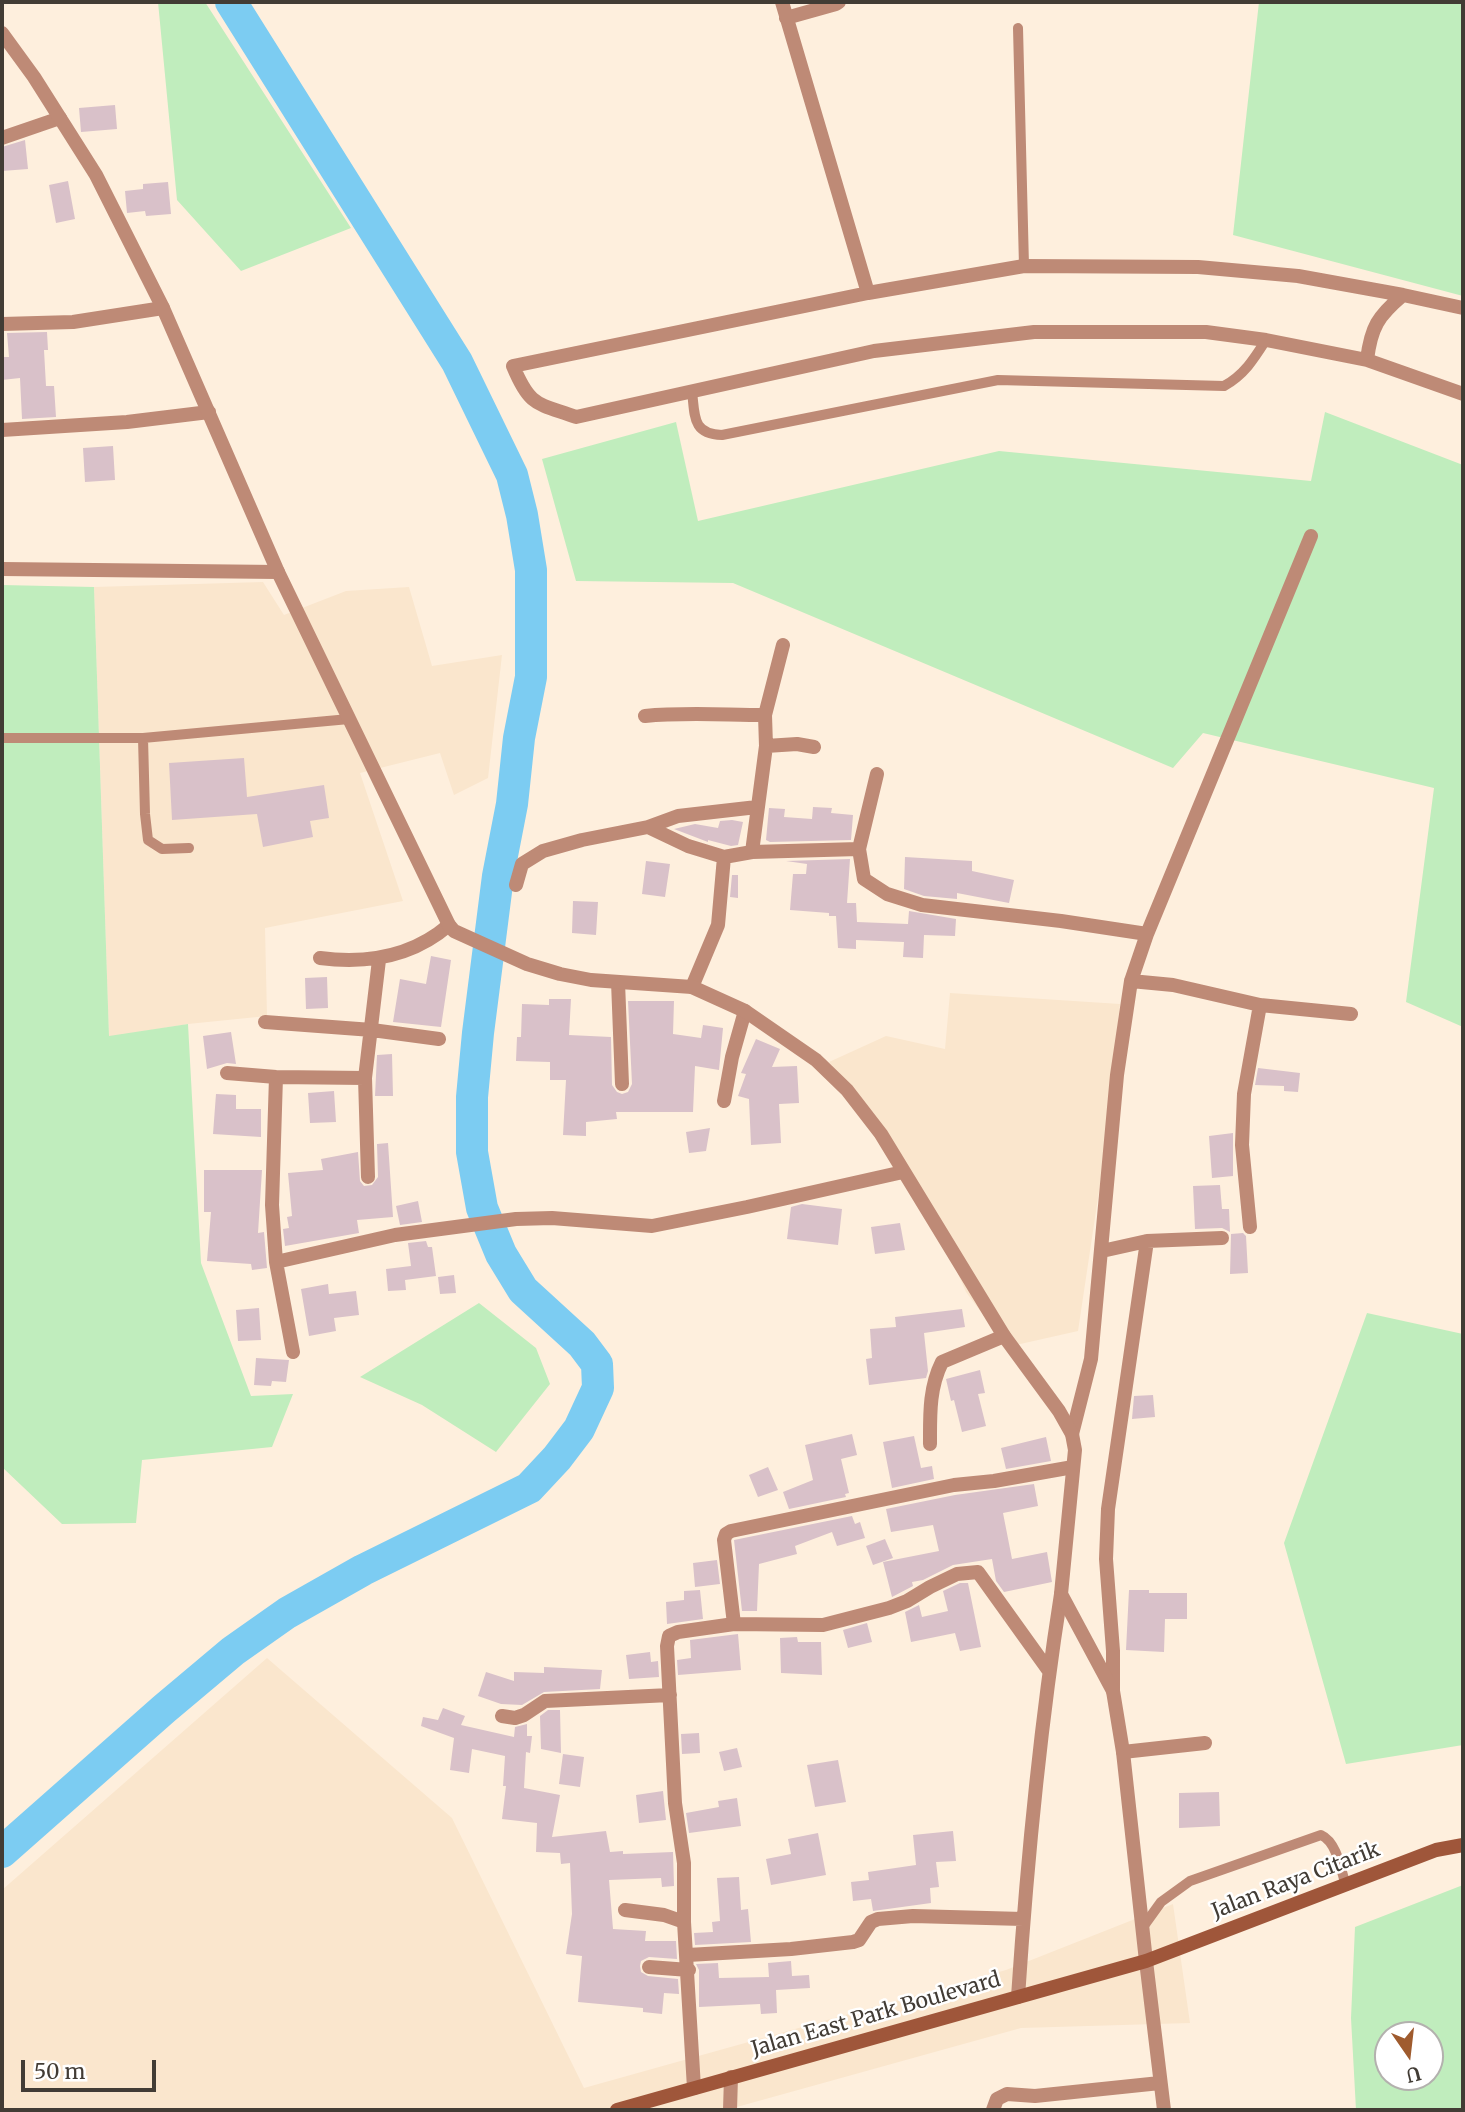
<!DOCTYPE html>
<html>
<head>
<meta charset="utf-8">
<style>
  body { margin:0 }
  #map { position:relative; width:1465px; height:2112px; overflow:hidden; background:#feefdd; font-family:Merriweather,serif }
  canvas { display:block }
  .frame { position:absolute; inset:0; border:4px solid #423c35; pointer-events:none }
  .north { position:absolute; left:1374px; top:2021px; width:70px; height:70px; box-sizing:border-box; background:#fff; border:2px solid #b3b1ae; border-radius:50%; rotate:166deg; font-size:19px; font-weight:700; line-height:28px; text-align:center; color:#423c35 }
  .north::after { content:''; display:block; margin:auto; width:24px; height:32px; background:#9f5b2e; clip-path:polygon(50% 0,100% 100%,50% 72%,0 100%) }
  .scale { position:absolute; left:21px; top:2060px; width:135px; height:32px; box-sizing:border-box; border:4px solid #423c35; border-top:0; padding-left:9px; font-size:21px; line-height:24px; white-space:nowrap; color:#423c35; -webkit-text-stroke:5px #fff; paint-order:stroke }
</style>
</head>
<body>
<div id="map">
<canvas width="1465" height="2112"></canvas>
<div class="frame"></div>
<div class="north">U</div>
<div class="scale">50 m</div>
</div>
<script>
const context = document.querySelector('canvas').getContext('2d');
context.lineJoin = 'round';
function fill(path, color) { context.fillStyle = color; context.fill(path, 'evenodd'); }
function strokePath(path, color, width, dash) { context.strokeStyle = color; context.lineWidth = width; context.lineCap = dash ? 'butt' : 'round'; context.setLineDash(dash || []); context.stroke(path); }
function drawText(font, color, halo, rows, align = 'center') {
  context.font = font + ' Merriweather,serif'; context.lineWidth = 5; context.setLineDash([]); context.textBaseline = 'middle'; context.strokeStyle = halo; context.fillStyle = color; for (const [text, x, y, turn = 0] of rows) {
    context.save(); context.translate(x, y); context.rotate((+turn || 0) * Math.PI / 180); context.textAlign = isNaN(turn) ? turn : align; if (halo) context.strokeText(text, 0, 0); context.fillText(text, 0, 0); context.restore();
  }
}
fill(new Path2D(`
  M263,582L284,615L346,591L409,587L432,666L502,655L488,778L454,795L440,753L360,773L403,901L265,928L267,1016L188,1024L109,1037L94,587Z
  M950,993L1120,1004L1102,1171L1078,1331L1007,1347L966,1292L921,1190L829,1062L886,1036L945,1049Z
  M267,1658L452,1818L584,2088L1006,1970L1173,1904L1190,2023L1021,2028L726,2110H2V1890Z`), '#fae6cd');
fill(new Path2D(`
  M158,2H205L351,228L241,271L177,200Z
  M1259,2H1463V296L1233,235Z
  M1325,412L1463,465V1027L1406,1002L1434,788L1203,733L1173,768L733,583L576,581L542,459L676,422L698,521L999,451L1311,481Z
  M2,585L94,587L109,1036L188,1024L201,1263L251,1396L293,1394L272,1447L142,1460L136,1523L62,1524L2,1467Z
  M479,1303L536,1348L550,1384L496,1452L422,1405L360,1377Z
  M1367,1313L1463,1334V1745L1346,1764L1284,1543Z
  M1463,1885V2110H1356L1351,2018L1355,1927ZM1388,2035H1430V2077H1388Z`), '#c0edbd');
strokePath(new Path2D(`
  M2,1852L164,1709L233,1651L287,1613L363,1570L529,1488L557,1458L579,1429L598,1388L597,1364L582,1344L523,1290L501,1254L482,1208L472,1152V1097L478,1033L498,876L512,804L519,738L531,677V570L522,515L512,475L457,362L231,2`), '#7cccf2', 32);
fill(new Path2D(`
  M115,105L117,129L81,132L79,108Z
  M25,140L28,169L2,171V147Z
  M68,181L75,219L56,223L49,185Z
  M168,182L171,214L146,216L145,211L127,213L125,191L143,189V184Z
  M47,332L48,350H44L46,386H54L56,417L22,419L20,378L2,380V357H9L7,333Z
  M113,446L115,480L85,482L83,448Z
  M244,758L247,797L324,785L329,818L310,821L313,837L263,847L257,814L172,820L169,763Z
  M813,807L832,808L831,813L853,815L851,840L770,842L766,840L769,808L785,809L784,817L812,819Z
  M732,820L743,822L738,845L731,846L708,840V842L674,829L695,824L718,828L720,821Z
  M905,857L972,861V871L1014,880L1009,903L957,893V899L924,896L904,889Z
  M850,859L847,903H856L857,922L908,924L909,911L956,919L955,936L924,935L923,958L903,957L904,942L856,940V949L838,948L836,916H829V913L790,910L793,874H806L807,864L786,861Z
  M646,861L670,864L665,897L642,894Z
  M732,875H738V898L730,897Z
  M573,901L598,902L596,935L572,933Z
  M431,956L451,960L441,1027L393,1022L400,979L426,984Z
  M327,977L328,1008L306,1009L305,978Z
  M549,999H571L569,1035L611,1037L612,1085L617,1092L622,1094L628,1092L632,1084L628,1001H674L673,1034L701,1038L703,1025L723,1028L719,1070L695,1066L693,1112H616L617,1119L586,1122V1136L563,1135L566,1080H550V1062L516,1061L517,1037H521L522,1004L549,1005Z
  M231,1032L236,1064L227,1063L207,1069L203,1036Z
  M756,1039L780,1049L772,1067L797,1066L799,1103L779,1104L781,1143L751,1145L749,1099L738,1096L746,1074L741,1073Z
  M392,1054L393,1096H375L377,1055Z
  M1258,1068L1300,1073L1298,1092L1284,1091V1086L1255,1085Z
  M334,1091L336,1122L310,1123L308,1093Z
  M216,1094L236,1095V1109H261V1137L213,1134Z
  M710,1128L706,1151L689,1153L686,1132Z
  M1233,1133V1176L1212,1178L1209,1136Z
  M388,1143L393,1217L357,1220L359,1233L285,1246L283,1229L289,1228L287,1217L292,1216L288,1173L323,1170L321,1159L358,1152L360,1181L364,1186L372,1185L378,1177L377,1144Z
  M204,1170H262L258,1233L264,1232L267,1268L252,1270L251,1264L207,1261L211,1212H204Z
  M1220,1185L1222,1209H1229L1230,1232L1222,1228L1195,1229L1193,1186Z
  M418,1201L422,1222L400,1225L396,1206Z
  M802,1204L842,1209L838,1245L787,1239L791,1207Z
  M900,1223L905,1250L875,1254L871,1227Z
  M1243,1233L1246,1236L1248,1273L1230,1274L1231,1234Z
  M426,1241L428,1247H432L436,1276L405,1280L406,1290L388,1291L386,1269L411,1266L408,1243Z
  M454,1275L456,1293L440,1294L438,1277Z
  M328,1284L329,1294L356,1291L359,1315L334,1318L336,1331L309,1336L301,1289Z
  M259,1308L261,1340L238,1341L236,1310Z
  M962,1309L965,1327L924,1333L928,1371L926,1378L869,1385L866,1359L872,1358L870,1329L896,1327L895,1317Z
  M256,1358L289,1360L286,1382L272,1381L271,1386L254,1385Z
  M980,1370L985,1393L978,1394L986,1426L962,1432L954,1400L951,1401L946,1379Z
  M1153,1395L1155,1417L1132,1419L1134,1396Z
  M852,1434L857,1455L841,1459L849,1493L845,1494L846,1497L789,1509L783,1492L813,1480L805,1445Z
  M914,1436L921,1468L932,1466L934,1479L892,1488L883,1442Z
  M1046,1437L1051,1461L1006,1469L1001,1448Z
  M768,1467L778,1490L758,1497L749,1475Z
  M1034,1484L1038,1506L1003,1513L1012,1559L1047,1552L1052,1582L1004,1592L996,1581L992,1559L953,1565L923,1580L912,1582L913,1586L892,1597L883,1562L939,1551L933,1525L891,1532L886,1509L955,1495Z
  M852,1516L855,1524L860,1522L865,1538L837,1546L832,1532L795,1546L797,1554L759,1564L757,1611H742L734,1540Z
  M885,1539L893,1558L873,1565L866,1546Z
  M717,1560L720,1584L695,1587L693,1563Z
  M960,1583H968L981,1647L960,1651L955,1633L911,1642L905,1612L919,1605L922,1617L948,1611L943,1591Z
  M700,1590L703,1619L667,1624L666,1602L684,1600V1591Z
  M1129,1590H1149V1593H1187V1619H1165L1164,1652L1126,1650Z
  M867,1623L872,1642L848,1648L843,1630Z
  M738,1634L741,1670L678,1675L677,1660L691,1658L690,1640Z
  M797,1637L798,1642H821L822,1675L781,1673L780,1638Z
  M650,1652L651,1662L658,1661L659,1677L629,1679L626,1655Z
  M544,1667L602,1670L600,1689L544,1692L522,1705L501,1704L478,1696L486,1672L514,1681V1672L544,1673Z
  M443,1708L465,1716L461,1725L514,1737L515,1727L527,1724V1736H532L530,1753L526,1752L524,1788L560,1795L552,1837L606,1831L610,1852L623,1851V1854L673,1852L674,1886L662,1887L661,1878L609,1880L613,1929L646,1931L645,1941H676L677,1959L649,1957L641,1961L640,1966L641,1972L648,1976L678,1979L679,1994L664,1993L662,2014L643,2012V2008L578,2002L582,1956L566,1954L572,1914L570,1863L561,1864L560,1853L536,1852L537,1823L502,1819L506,1786H503L505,1756L472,1749L469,1773L450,1770L454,1738L421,1726L423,1717L438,1720Z
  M548,1710H560L561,1753L541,1749L540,1716Z
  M699,1733L700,1753L682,1754L681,1734Z
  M737,1748L742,1767L724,1771L719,1752Z
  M563,1754L584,1757L580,1787L559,1784Z
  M838,1760L846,1802L815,1807L807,1765Z
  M663,1791L666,1820L639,1823L636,1795Z
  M1219,1792L1220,1826L1179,1828V1793Z
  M737,1798L741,1826L689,1833L686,1813L719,1807L718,1801Z
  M953,1831L956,1861L936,1862L939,1887L930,1888L931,1903L873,1911L871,1899L853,1901L851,1882L869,1880L868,1872L916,1865L913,1835Z
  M818,1833L826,1875L771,1885L766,1859L791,1854L788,1839Z
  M739,1877L741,1910L748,1909L751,1942L695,1945L694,1933L713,1932L712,1922L720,1921L717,1878Z
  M791,1961L792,1976L809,1975L810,1988L776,1990L777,2013L761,2014L760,2004L699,2007V1970L696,1964L718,1963L719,1978L769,1977L768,1963Z`), '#d9c1c9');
strokePath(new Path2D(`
  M1018,28L1024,266
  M692,391C695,416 692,434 722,435L998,380L1224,386C1244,375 1254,359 1266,340
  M2,738H143L349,719
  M143,738L145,814L148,840L162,849L189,848
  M1143,1927L1161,1902L1190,1881L1321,1835C1337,1842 1341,1870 1346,1886`), '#be8a76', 10);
strokePath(new Path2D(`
  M782,2L868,293
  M786,18L836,4L839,2
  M2,138L60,118
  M1463,308L1403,295L1298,276L1198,267L1024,266L868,293L513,366C530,407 537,403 576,417L874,351L1034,332H1206L1266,340L1367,360L1463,394
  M2,324L73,322L163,308
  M1367,360C1371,327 1378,316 1403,295
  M2,430L127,422L209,412
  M2,569L278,572
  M645,716C684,712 725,715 765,715
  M766,746L797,744L814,747
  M877,774L859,849L864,879L887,894L922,905L1061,921L1147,934
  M648,827L678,816L757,807
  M752,852L766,746L765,715L783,645
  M516,885L522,864L543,851L582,840L648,827L688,846L724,857L752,852L859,849
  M320,958C367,964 412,957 449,925
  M1131,981L1173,985L1260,1005L1351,1014
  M618,982L622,1084
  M692,987L718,925L724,857
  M265,1022L372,1030L439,1039
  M227,1073L276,1077L365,1078
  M276,1077L272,1205L276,1262L293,1352
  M724,1101L732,1057L745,1011
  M368,1177L365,1078L379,960
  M1250,1227L1242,1145L1244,1094L1260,1005
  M1102,1251L1147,1241L1222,1238
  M276,1262L395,1235L516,1219L552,1218L652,1226L747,1207L903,1172
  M1072,1434L1091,1359L1117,1075L1131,981L1147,934L1311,536
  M930,1444C930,1415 929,1388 942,1362L1004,1336
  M734,1624L724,1540L726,1534L731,1531L954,1485L994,1481L1073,1467
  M1113,1691V1651L1106,1559L1108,1509L1147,1241
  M502,1716L515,1718L524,1715L545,1701L670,1695
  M1123,1752L1205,1743
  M625,1910L664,1915L684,1922
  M688,1955L791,1949L853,1942L859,1940L871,1922L878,1919L913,1916L1023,1919
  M1146,1961L1164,2110
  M649,1967L689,1970
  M1018,1997C1027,1862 1040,1727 1061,1594
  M694,2088L684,1922V1863L675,1803L667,1646L669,1636L678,1632L734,1624L823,1625L889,1608L907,1601L930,1587L957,1574L978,1572L1049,1671
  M730,2110L731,2077
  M993,2110L997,2099L1007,2094L1035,2096L1160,2083`), '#be8a76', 14);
strokePath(new Path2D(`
  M2,33L34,77L96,175L163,308L278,572L449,925L454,931L527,964L560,974L591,980L692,987L745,1011L816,1060L847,1090L881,1134L1004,1336L1059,1411L1072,1434L1075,1450L1061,1594L1113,1691L1123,1752L1146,1961`), '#be8a76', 14);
strokePath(new Path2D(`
  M617,2110L1146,1961L1436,1850L1463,1845`), '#9f563a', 14);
drawText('21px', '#423c35', '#fff', [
  ["Jalan Raya Citarik",1296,1881,-21],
  ["Jalan East Park Boulevard",876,2015,-16]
]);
</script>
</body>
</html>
